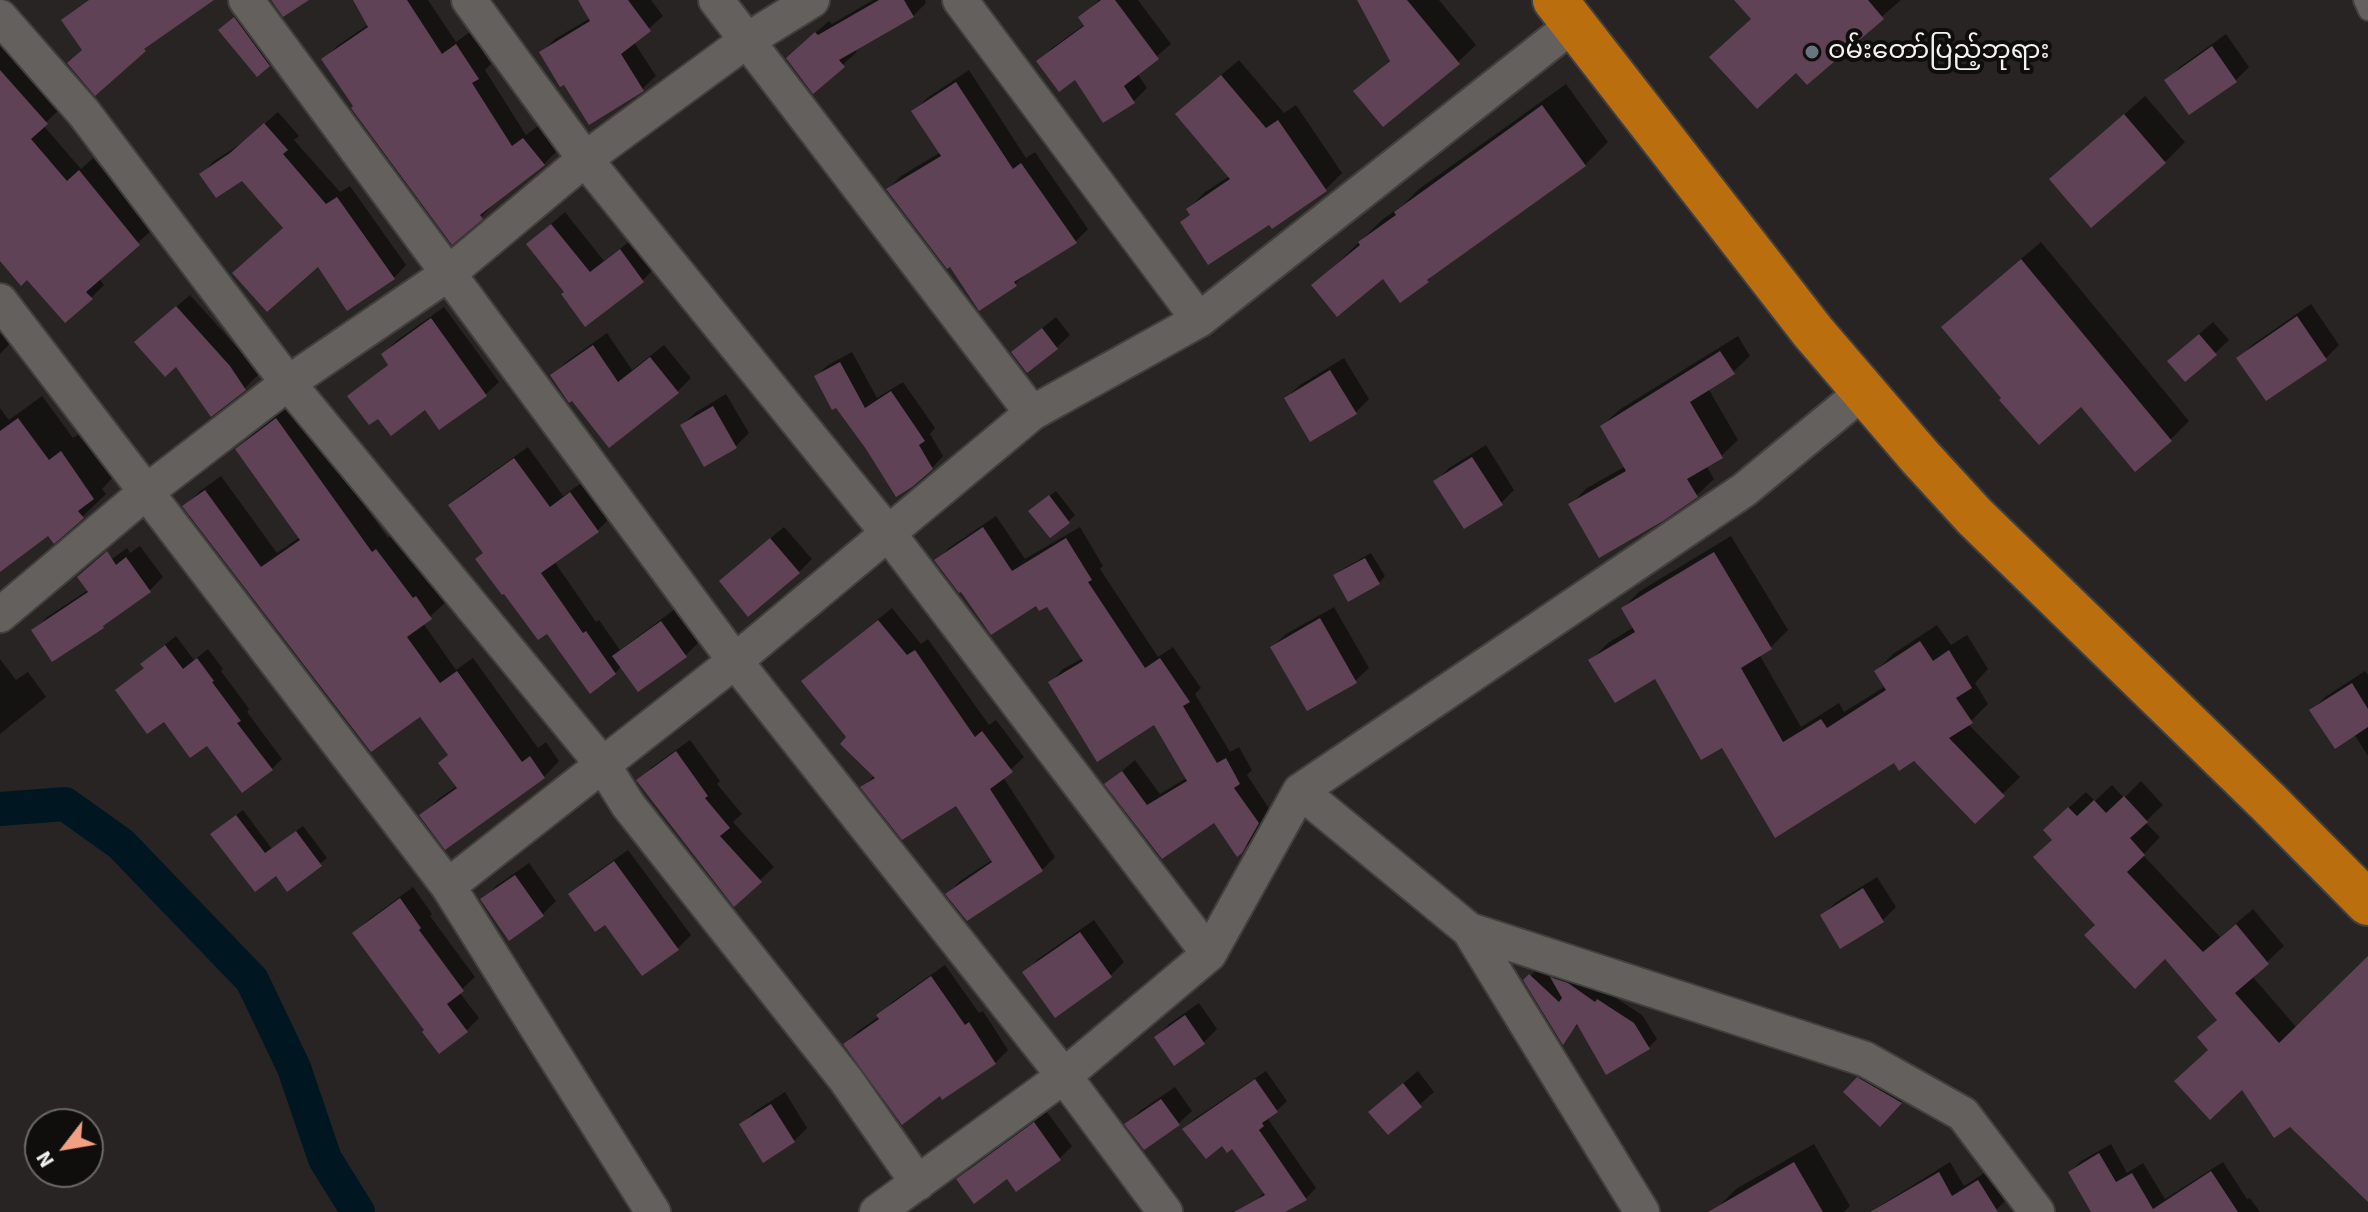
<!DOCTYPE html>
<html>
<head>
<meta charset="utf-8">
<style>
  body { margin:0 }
  #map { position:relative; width:2368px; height:1212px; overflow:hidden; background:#282423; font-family:"Source Sans 3",sans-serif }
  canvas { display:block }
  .north { position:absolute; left:24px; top:1108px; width:80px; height:80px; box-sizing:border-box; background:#0f0e0d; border:2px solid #6b6968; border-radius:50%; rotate:239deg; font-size:22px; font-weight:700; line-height:32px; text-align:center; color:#f4f2f0 }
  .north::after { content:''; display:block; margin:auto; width:28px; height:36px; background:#f39f82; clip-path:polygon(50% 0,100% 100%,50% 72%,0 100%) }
</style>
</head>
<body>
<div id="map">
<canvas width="2368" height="1212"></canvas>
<div class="north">N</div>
</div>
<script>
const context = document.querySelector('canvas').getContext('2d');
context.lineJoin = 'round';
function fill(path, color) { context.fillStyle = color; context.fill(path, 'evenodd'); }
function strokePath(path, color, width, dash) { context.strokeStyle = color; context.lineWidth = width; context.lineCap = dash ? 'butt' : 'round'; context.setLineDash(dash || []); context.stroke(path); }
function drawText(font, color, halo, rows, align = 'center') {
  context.font = font + ' "Source Sans 3","Noto Sans Myanmar",sans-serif'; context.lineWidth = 8; context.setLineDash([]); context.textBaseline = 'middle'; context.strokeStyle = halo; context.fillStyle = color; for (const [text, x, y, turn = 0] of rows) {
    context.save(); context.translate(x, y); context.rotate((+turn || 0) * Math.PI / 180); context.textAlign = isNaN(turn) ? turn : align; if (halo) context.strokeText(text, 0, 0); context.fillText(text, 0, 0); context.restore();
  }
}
fill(new Path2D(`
  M355,0H428L456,42L470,32L491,64L485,70L526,135L538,126L557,151L544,164L493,202L494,204L481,217L355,106L324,59L337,46L369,24Z
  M580,0H651L663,16L634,42L656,76L642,89L542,52L555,39L592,17Z
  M873,0H925L926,3L913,16L854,49L857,52L813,91L801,45L829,21L832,24Z
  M1099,0H1138L1171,44L1137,73L1147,88L1134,101L1039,61L1052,48L1085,24L1081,17Z
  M1359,0H1439L1476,45L1458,62L1356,91L1391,59Z
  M1749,0H1901L1807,82L1752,18Z
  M248,6L282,52L269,65L234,17Z
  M2226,34L2249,67L2236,80L2190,112L2166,80L2180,67Z
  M0,41L59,110L43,125L81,169L93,158L152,230L99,278L104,285L91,298L28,277L0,258Z
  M1239,60L1284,113L1296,105L1342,173L1326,189L1270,222L1188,209L1205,192L1230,176L1195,97Z
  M969,70L1026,158L1035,152L1088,229L1075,242L1029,271L1015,284L950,264L888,189L901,176L941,152L914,111L927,98Z
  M1566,84L1608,142L1585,165L1438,270L1427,281L1384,276L1314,286L1383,219L1402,206L1419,189Z
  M2145,96L2185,142L2165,162L2051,180Z
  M278,112L299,136L294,140L340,192L350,186L406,265L394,278L319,264L242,178L202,174L214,161L245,141Z
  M565,212L604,261L634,238L656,267L643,280L586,324L566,292L528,244Z
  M2041,242L2189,421L2170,440L2082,404L2004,398L1944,327L1963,308Z
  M190,295L242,353L258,375L245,388L212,414L150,329Z
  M2311,304L2339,345L2326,358L2267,399L2239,358L2252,345Z
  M444,307L499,382L486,394L440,427L426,407L350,396L390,363L383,354L396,341Z
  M0,310L18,335L0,354Z
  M1056,317L1070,335L1056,348L1013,352Z
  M2213,322L2229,340L2186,380L2183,348Z
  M607,333L632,370L664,345L691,378L677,392L553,375L566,362Z
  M1738,336L1750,356L1733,372L1708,388L1738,440L1721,456L1706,465L1714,479L1697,495L1571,504L1587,488L1626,466L1602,426L1619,410Z
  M852,352L877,398L903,382L935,428L930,434L943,456L932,468L868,447L816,376L828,365Z
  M1344,358L1369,399L1356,412L1286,398L1300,385Z
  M726,394L749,433L736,446L705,464L682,425L696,412Z
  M42,396L73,438L85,430L116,474L102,489L106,494L82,517L49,533L0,569V408L9,420Z
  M292,404L388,538L392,535L429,584L432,582L446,602L423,623L456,670L473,658L538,748L546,742L559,761L544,777L422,816L437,800L457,786L449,754L421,714L185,506L200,491L221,476L277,553L300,537L237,449L253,434Z
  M1486,445L1514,490L1501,503L1436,481L1449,468Z
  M528,447L563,496L584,481L610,518L597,531L554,561L596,622L599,620L620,650L675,609L699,642L686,655L622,666L615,673L547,631L485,552L451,505L463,493Z
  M1056,491L1075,515L1069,521L1037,505Z
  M996,516L1025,559L1080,527L1103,566L1100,569L1158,657L1173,647L1201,688L1195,694L1230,752L1239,747L1252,770L1247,775L1270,810L1255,838L1241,851L1215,821L1162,856L1107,784L1135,760L1160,794L1188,777L1155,723L1051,682L1063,669L1083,658L1047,604L962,589L937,560L949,548Z
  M784,527L812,559L799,572L734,568Z
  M1731,536L1788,630L1771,647L1759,654L1801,727L1839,703L1844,712L1886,686L1876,671L1893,654L1937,625L1951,645L1967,635L1988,669L1975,683L1988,704L1968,724L2020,777L1975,821L1914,759L1895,761L1722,746L1655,676L1591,660L1608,643L1634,627L1623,608L1640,591Z
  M140,546L163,577L150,590L113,616L103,626L34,630L47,617L88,590L97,570L127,548L130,553Z
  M1371,553L1385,576L1379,583L1335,576L1341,570Z
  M1334,607L1369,668L1355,681L1272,647L1286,634Z
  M892,608L921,644L928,639L989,725L996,720L1024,757L1003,777L1055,857L1042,870L948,894L960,881L992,860L956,803L863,787L875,775L849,737L817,669Z
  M176,636L194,660L208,649L223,669L221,671L249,709L247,712L282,759L272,769L207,743L117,690L145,667L143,664L153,654Z
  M0,659L16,680L28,672L46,697L0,734Z
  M2365,671L2368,675V756L2354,734L2312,710L2325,697Z
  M690,740L720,781L717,784L742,814L733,822L774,867L734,904L639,780L652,767Z
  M2141,781L2163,805L2145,822L2160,837L2143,855L2220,937L2253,909L2284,946L2252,976L2297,1028L2368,958V1199L2291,1124L2242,1087L2200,1037L2218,1019L2166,956L2097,925L2054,839L2062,814L2086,792L2095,801L2112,785L2124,798Z
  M243,810L272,849L303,826L327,858L288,889L276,874L219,828Z
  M628,850L691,935L678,948L642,973L606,922L571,894L584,881Z
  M529,863L556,901L543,914L509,938L483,900L496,886Z
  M1877,877L1896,907L1883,920L1822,916L1835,903Z
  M413,887L432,914L430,916L475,977L459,992L479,1018L467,1030L439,1051L427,1030L355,933L367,921Z
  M1094,920L1124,962L1111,975L1025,973L1038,959Z
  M945,965L979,1013L983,1011L1008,1050L995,1063L943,1097L845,1044L858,1031L880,1016L892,1002Z
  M1539,967L1552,979L1560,970L1577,975L1605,994L1607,992L1642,1015L1657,1039L1648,1048L1579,1023L1563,1042L1526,981Z
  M1199,1003L1217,1029L1204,1042L1156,1037L1169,1024Z
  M1871,1065L1914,1089L1893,1111L1845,1092Z
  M1266,1071L1287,1101L1268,1119L1316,1188L1306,1198L1280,1212H1258L1253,1203L1265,1192L1233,1146L1184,1129L1194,1119Z
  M1418,1071L1434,1092L1388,1133L1384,1099Z
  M1175,1087L1192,1111L1178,1124H1127L1140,1111Z
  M785,1092L807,1128L794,1141L741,1125L754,1112Z
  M1047,1112L1072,1146L1060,1158L1017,1189L1008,1176L959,1179L970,1168Z
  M1814,1144L1850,1206L1844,1212H1718L1716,1209L1736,1189Z
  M2111,1144L2127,1173L2143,1163L2165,1199L2223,1162L2247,1199L2250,1198L2260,1212H2094L2070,1172L2081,1161Z
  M1950,1162L1964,1186L1989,1170L2007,1199L1994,1212H1870Z`), '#0007');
strokePath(new Path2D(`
  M0,809L65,804L121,844L252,980L294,1068L325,1159L358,1212`), '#001721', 34);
fill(new Path2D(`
  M89,0H214L144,49L146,51L95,96L67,63L82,50L61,20Z
  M271,0H309L283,17Z
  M353,0H407L442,54L456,44L479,79L472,83L512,146L523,138L545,165L480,215L483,219L452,245L351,108L353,106L321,59L368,27Z
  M578,0H628L651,31L621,54L644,91L589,125L564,85L560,87L539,52L590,21Z
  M879,0H904L914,17L839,60L845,67L813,94L786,58L815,32L818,35Z
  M1101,0H1115L1159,59L1124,86L1135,103L1103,123L1075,80L1059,92L1036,61L1084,26L1078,17Z
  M1357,0H1407L1460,64L1383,127L1353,91L1390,61Z
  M1734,0H1868L1884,19L1807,85L1796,73L1757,109L1709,57L1751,19Z
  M234,17L270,66L257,77L218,30Z
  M2212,46L2237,82L2189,115L2164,80Z
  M0,70L48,124L31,139L67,181L79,170L140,245L86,292L93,299L65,323L27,280L21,286L0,261Z
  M1221,75L1266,128L1278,120L1327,191L1272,229L1269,225L1208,265L1180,222L1190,215L1186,209L1230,179L1175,114Z
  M956,82L1013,169L1021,163L1077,243L1014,282L1017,286L979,311L950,267L947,269L886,189L941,156L911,111Z
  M1542,105L1586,166L1427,280L1429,282L1400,303L1383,279L1337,317L1311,285L1360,245L1358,242L1396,215L1394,212Z
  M2124,114L2166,163L2091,228L2049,179Z
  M264,123L288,150L283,154L326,204L337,197L395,279L347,311L318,267L267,312L232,273L283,228L242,181L216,198L199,174L230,153Z
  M551,224L590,272L620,249L644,282L585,327L561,294L564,292L526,244Z
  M2021,259L2172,441L2135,472L2081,407L2039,445L1999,400L2001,398L1941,327Z
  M176,306L230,366L246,390L211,417L176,367L165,377L134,342Z
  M2297,316L2327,360L2266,401L2236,358Z
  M431,318L487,396L439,430L425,410L391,436L378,419L369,425L347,396L388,365L381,354Z
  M1042,328L1058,349L1027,373L1011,352Z
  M2199,334L2217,355L2185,382L2167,361Z
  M593,345L618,382L650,357L679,393L609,448L572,401L569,403L550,375Z
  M1720,351L1735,374L1690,402L1723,458L1687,479L1698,497L1663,521L1599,558L1568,504L1626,471L1600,426Z
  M840,362L865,408L891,391L925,441L919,445L933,469L912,487L896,497L866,449L836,408L832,410L814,376Z
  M1330,370L1357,414L1310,442L1284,398Z
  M713,406L737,448L704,467L680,425Z
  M18,418L49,460L61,451L94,499L78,511L84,518L54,544L48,536L0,572V431Z
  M276,418L372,552L376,549L413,598L416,596L432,619L407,637L440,683L457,671L522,762L530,756L545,778L445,850L419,815L457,788L438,763L448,755L420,717L371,752L182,506L205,490L261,567L300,540L235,449Z
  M1472,457L1503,505L1464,529L1433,481Z
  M514,458L550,507L570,492L599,532L541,573L583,633L586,631L616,674L590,694L547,634L538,640L504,594L502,595L475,559L483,553L448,505Z
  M1049,495L1070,523L1050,538L1028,511Z
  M983,527L1012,571L1066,538L1092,580L1088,582L1145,668L1160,658L1190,702L1183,706L1217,763L1226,758L1240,784L1234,788L1259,823L1242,853L1237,857L1214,823L1162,859L1104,784L1122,771L1147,805L1187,781L1154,725L1097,762L1048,682L1083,661L1047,607L1039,611L1036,606L991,635L961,592L959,593L934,560Z
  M770,538L800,573L748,617L719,581Z
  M107,551L116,565L126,557L151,592L103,626L104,628L52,662L31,630L88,592L77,577Z
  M1714,552L1772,649L1741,668L1783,742L1821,719L1827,728L1886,690L1874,671L1920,641L1933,661L1949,650L1972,688L1956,698L1973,723L1949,738L2005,796L1975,824L1914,761L1899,771L1894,763L1775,838L1722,748L1701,760L1655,679L1615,703L1588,660L1635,632L1621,608Z
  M1365,558L1380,584L1348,602L1333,575Z
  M1320,618L1357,683L1307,711L1270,647Z
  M878,620L907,655L915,650L975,737L982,731L1013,772L990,789L1043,871L967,921L945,894L992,862L956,806L902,840L860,787L875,778L840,744L846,737L801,681Z
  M661,621L687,657L638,692L612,656Z
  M165,645L183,669L197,658L214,681L212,682L241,721L237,723L273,770L242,793L207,746L190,758L164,722L147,734L115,690L144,668L140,664Z
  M2352,683L2368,709V727L2335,749L2309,710Z
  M676,751L708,796L705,798L730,828L720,836L762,882L734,907L636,780Z
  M2124,796L2148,822L2130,838L2145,855L2127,872L2203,952L2236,924L2269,964L2235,993L2279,1043L2368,956V1202L2290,1127L2274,1138L2242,1090L2210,1120L2174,1081L2208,1050L2197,1037L2217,1020L2165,959L2135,989L2084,935L2095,925L2033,857L2052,840L2043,830L2068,807L2077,816L2094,800L2106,813Z
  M236,815L265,853L296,831L322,866L287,892L276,876L255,892L210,834Z
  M614,861L679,950L642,976L605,925L595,932L568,894Z
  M515,875L544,916L509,941L480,899Z
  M1863,888L1884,922L1840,949L1820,915Z
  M400,898L421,928L419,930L464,991L447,1004L468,1032L439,1054L422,1032L424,1030L352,933Z
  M1080,932L1112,977L1055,1018L1022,972Z
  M1529,974L1559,1002L1562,998L1550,977L1568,983L1595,1002L1597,999L1634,1023L1650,1049L1606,1075L1577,1024L1563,1045L1523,980Z
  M931,976L965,1025L969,1022L996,1064L942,1100L940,1096L902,1125L843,1044L879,1019L876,1015Z
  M1185,1015L1205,1044L1174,1066L1154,1037Z
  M1857,1077L1902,1103L1880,1127L1843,1092Z
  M1255,1079L1278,1112L1262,1123L1264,1126L1259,1130L1307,1200L1285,1212H1234L1265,1195L1232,1149L1227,1153L1222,1146L1206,1159L1182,1129Z
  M1403,1083L1422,1107L1388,1135L1368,1112Z
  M1161,1099L1180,1125L1144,1150L1124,1124Z
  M771,1104L795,1142L763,1163L739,1124Z
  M1034,1122L1061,1160L1016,1192L1007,1179L974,1204L956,1179Z
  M2099,1153L2116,1182L2132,1173L2153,1209L2211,1171L2238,1212H2091L2068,1172Z
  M1794,1162L1823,1212H1708Z
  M1939,1172L1952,1196L1978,1180L1998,1212H1870Z`), '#5f4255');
const lane = new Path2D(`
  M2363,0L2368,11`);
const street = new Path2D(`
  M246,0L735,661L1064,1076L1165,1212
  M469,0L585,159L888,533L1209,954
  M716,0L1032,413
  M960,0L1199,320
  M0,17L84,113L288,383L603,765L628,805L846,1080L918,1183
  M0,301L448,886L653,1212
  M0,615L146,492L288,383L449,273L585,159L746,41L812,0
  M1300,791L1469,930L1642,1212
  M448,886L735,661L1032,413L1199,320L1574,24
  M1469,930L1865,1059L1963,1114L2037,1212
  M877,1212L1064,1076L1209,954L1300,791L1744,490L1864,391`);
const highway = new Path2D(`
  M1555,0L1813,332L1920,457L1975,517L2268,802L2368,903`);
strokePath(lane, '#42403e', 22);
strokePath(street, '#42403e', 38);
strokePath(highway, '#42403e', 48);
strokePath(lane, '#64605e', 18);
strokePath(street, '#64605e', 34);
strokePath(highway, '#bb6e0e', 44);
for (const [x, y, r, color] of [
  [1812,52,8,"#6b7280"]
]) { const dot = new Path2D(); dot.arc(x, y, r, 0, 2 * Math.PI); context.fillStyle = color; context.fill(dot); strokePath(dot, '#0f0e0d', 3); }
drawText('26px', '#f4f2f0', '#0f0e0d', [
  ["ဝမ်းတော်ပြည့်ဘုရား",1828,52]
], 'left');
</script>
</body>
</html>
